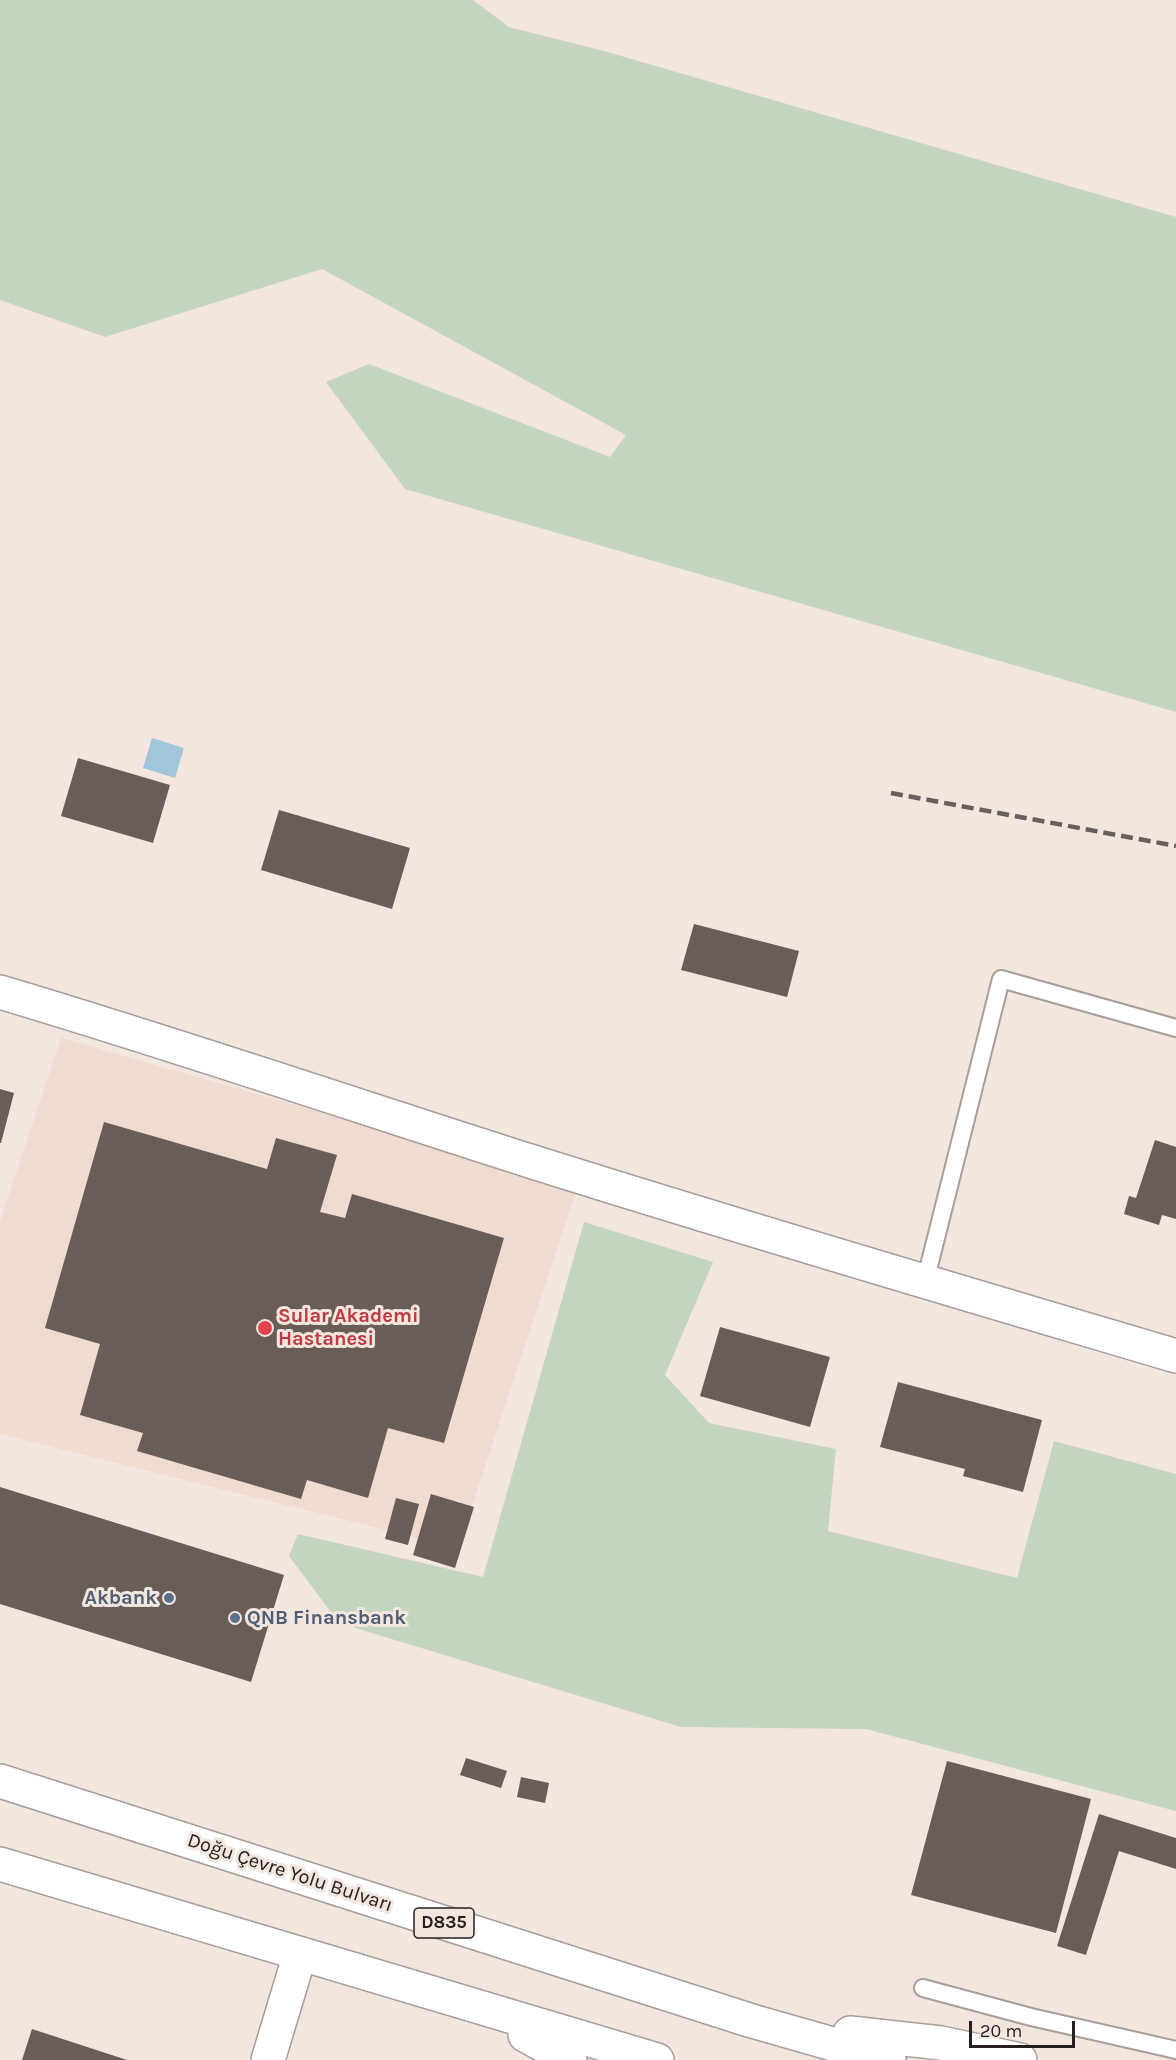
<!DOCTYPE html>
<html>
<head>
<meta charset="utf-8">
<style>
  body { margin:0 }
  #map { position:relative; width:1176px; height:2060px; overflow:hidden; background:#f3e6df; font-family:Karla,sans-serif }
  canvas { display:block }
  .scale { position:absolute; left:969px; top:2021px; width:106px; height:27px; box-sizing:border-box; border:3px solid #25201e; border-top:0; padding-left:8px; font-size:18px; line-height:21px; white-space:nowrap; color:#25201e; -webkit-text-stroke:4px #f3e6df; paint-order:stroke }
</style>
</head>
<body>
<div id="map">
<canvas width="1176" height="2060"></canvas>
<div class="scale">20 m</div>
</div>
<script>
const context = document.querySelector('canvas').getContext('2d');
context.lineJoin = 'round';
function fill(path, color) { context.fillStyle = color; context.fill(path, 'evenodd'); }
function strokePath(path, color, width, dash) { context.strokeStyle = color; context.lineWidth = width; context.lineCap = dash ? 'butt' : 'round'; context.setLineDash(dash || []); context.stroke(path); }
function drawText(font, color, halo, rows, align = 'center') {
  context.font = font + ' Karla,sans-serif'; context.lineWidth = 6; context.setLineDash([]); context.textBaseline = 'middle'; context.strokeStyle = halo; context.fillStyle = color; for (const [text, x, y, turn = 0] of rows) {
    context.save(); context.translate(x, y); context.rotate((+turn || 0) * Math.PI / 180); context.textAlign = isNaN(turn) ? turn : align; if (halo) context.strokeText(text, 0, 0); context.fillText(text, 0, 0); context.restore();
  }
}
fill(new Path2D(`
  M61,1038L578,1186L458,1548L0,1434V1221Z`), '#f0dbd0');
fill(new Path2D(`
  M0,0H473L509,27L604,51L1176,217V712L405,489L326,382L369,364L610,457L626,435L322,269L105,337L0,300Z
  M584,1222L713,1262L665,1375L709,1423L836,1449L828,1531L1017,1578L1054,1441L1176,1474V1811L866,1729L681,1727L339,1623L289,1556L298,1534L483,1577Z`), '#c3d4bf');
fill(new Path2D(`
  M152,738L184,748L175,778L143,768Z`), '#a1c5d9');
fill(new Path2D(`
  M78,758L170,785L153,843L61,816Z
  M279,810L410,848L392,909L261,870Z
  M694,924L799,951L787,997L681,970Z
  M0,1089L14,1093L1,1143H0Z
  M104,1122L267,1169L276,1138L337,1155L320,1212L345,1218L352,1194L504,1238L444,1443L388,1428L368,1498L307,1480L301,1499L137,1451L143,1433L80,1415L100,1344L45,1328Z
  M1155,1140L1176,1147V1219L1162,1215L1159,1225L1124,1214L1129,1196L1136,1198Z
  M720,1327L830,1357L810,1427L700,1396Z
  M898,1382L1042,1420L1023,1492L963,1476L965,1469L880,1447Z
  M0,1487L284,1575L251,1682L0,1604Z
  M431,1494L474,1507L455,1568L413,1555Z
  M396,1498L419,1504L408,1545L385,1539Z
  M466,1758L507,1771L501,1788L460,1775Z
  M947,1761L1091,1799L1056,1933L911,1895Z
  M521,1777L549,1783L545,1803L517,1797Z
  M1099,1814L1176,1838V1869L1119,1851L1086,1955L1057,1946Z
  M32,2029L127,2060H22Z`), '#685d57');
const lane = new Path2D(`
  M925,1282L1001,979L1176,1028
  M923,1988L1031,2017L1176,2050`);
const street = new Path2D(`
  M0,992C178,1045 354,1105 530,1161C745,1229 960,1292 1176,1356
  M268,2060L300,1954`);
const highway = new Path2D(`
  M0,1781L752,2021L889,2060
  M0,1864L657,2060
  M850,2033L941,2043L1020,2060
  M525,2035L570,2060`);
strokePath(lane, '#a99d96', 20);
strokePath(street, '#a99d96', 36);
strokePath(highway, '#a99d96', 36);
strokePath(lane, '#fff', 16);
strokePath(street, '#fff', 33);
strokePath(highway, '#fff', 33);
strokePath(new Path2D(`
  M891,793L1176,846`), '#675f5b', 4.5, [12, 6]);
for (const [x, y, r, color] of [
  [265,1328,8,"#e0444e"],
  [169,1598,6,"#5c6f8a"],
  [235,1618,6,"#5c6f8a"]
]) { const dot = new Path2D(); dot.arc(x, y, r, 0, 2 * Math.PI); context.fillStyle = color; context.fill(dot); strokePath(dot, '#f3e6df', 2); }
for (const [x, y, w] of [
  [444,1923,60]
]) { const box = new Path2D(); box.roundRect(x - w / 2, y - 15, w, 30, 4.5); context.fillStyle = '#f3e6df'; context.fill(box); strokePath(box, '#25201e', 1.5); }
drawText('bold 18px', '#25201e', null, [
  ["D835",444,1923]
]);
drawText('bold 20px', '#be3a42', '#f3e6df', [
  ["Sular Akademi",278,1316],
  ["Hastanesi",278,1339]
], 'left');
drawText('bold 20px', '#4e5e75', '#f3e6df', [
  ["Akbank",157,1598],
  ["QNB Finansbank",247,1618,"left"]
], 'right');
drawText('20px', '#25201e', '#f3e6df', [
  ["Doğu Çevre Yolu Bulvarı",290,1873,18]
]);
</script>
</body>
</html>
